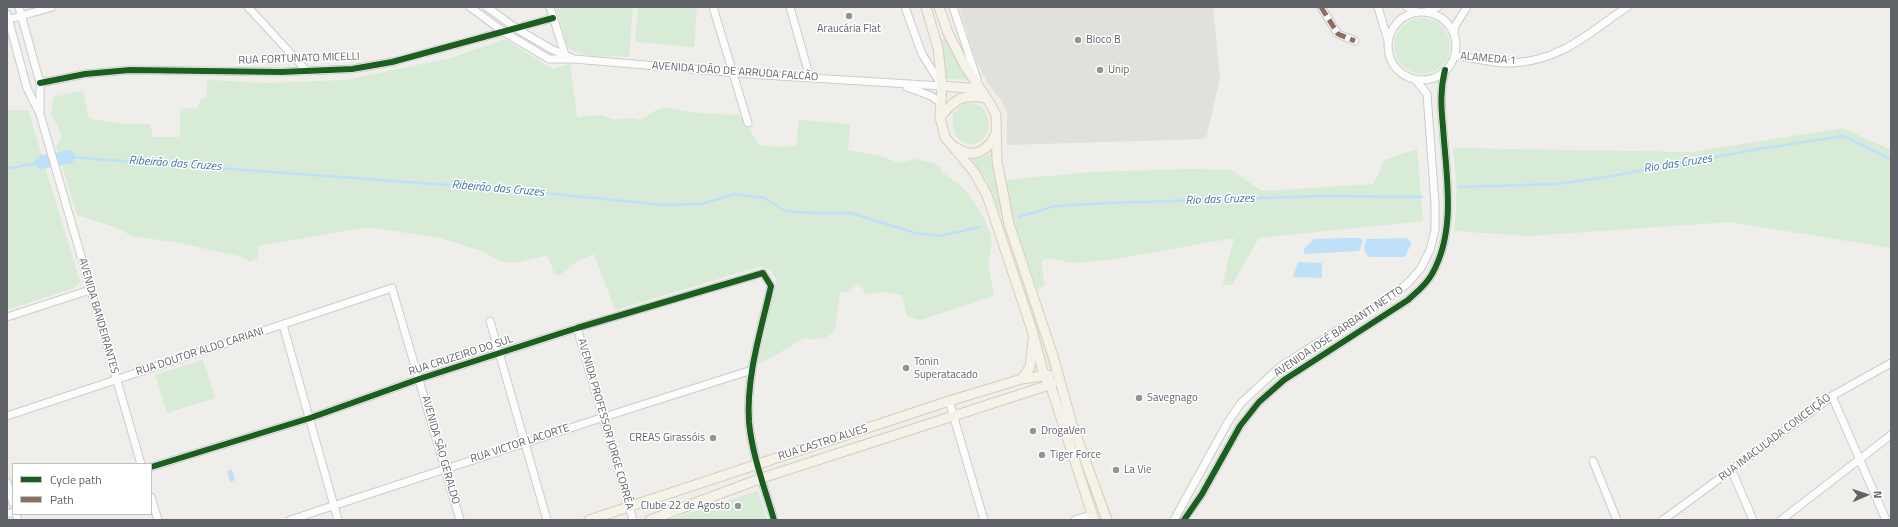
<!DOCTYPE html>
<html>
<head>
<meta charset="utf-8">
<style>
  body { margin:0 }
  #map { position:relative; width:1898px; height:527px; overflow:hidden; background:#efeeea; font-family:"Titillium Web",sans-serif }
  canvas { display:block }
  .frame { position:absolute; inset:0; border:8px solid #5f6368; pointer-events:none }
  .legend { position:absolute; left:12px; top:463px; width:140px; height:52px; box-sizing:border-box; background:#fff; border:1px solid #bfc1c3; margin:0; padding:5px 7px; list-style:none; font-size:12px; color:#5f6368 }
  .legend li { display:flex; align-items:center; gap:8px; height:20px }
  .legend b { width:20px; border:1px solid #bfc1c3 }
  .north { position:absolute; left:1846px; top:475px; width:40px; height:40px; -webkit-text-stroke:3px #fff; paint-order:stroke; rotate:88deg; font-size:11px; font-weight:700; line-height:16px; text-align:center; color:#5f6368 }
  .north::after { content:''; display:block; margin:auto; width:14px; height:18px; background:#5f6368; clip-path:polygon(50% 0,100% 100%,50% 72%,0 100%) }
</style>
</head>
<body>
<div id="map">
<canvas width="1898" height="527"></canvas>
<div class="frame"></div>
<ul class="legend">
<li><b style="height:5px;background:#1b5e20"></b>Cycle path</li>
<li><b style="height:5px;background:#8d6e63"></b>Path</li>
</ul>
<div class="north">N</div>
</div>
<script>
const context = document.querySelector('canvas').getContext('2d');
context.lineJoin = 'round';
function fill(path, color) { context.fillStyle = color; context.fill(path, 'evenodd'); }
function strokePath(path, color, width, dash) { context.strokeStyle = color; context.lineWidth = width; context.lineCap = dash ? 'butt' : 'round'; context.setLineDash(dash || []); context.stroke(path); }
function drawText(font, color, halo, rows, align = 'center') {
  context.font = font + ' "Titillium Web",sans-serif'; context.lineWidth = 3; context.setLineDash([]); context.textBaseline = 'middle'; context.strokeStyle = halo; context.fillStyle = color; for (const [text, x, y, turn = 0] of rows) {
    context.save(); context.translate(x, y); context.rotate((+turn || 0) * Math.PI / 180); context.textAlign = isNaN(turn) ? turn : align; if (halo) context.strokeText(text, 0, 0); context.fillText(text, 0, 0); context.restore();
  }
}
fill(new Path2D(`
  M959,7H1213L1220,78L1207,135L1203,139L1007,145V113L1003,103L988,84L977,63Z`), '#e2e0da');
fill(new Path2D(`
  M556,7H633L629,57C613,56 573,60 566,43Z
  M638,7H697L694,47L635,42Z
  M1394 46a28 28 0 1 1 56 0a28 28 0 1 1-56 0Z
  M945,37L968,80L944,78L940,40Z
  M505,39L552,69L570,64L577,117L600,115L616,120L630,118L640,120L656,110L665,107L695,113L739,115L760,145L776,147L796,146L799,120L850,124L848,150L885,157L898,163L914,159L934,163L940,167L943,173L960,185L969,195L983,216L990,232L992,243L988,265L994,296L920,320L907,316L902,295L883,292L866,294L860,285L856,284L847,292L840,293L835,330L827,337L809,340L806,337C789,346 775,357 758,364L777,280L770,270L761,266L615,310L594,254L576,262L559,276L554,273L547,255L519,262H502L479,250L440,238L368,227L259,246L257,259L250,262L243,257L180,243L132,236L115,227L77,215L56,146L62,137L56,122L51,115L53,97L83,91L89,119L127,124H150L153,137H180V109L197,108L201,99L205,98L207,93V83L210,80L266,83L345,80L451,58Z
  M966,103C975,103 983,105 986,114C1001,147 948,160 953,114L960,106Z
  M7,110H28L80,282L74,288L7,310Z
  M1843,128L1891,150V248L1730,222L1529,236L1454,231C1458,203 1456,176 1453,148L1692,152Z
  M1417,149L1423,221L1259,238L1232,285H1222L1234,238L1109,260L1071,263L1049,258L1041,261L1045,285L1038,290C1023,253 1013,220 1005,180L1091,172L1191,169L1231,170L1262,191L1374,184L1384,160Z
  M993,152L1004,215L1053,368L1050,369L1001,216L987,182L971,159L983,157Z
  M203,360L215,398L167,413L155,375Z
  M758,491L767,520H668Z`), '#d8ebd6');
fill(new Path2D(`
  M1345,238H1360L1363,241L1359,251L1305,254L1303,250L1314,239Z
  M1406,238L1410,240L1411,244L1405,257H1370C1363,254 1363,244 1367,239Z
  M1298,262L1322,263V278L1293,277Z
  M232,469L235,480L230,482L227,471Z`), '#bfe0f9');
strokePath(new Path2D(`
  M68,157L503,189L663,205L701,204L736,194L764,198L786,211L813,213H851L915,233L939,236L980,227
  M7,167L12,168L42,162
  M1459,187L1558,184L1606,177L1753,150L1843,136L1891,159
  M1019,217L1055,206L1109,203L1323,196L1422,197`), '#bfe0f9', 2.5);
strokePath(new Path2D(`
  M42,162L68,157`), '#bfe0f9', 14);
const minor = new Path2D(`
  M19,7L40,83V112
  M248,7L306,70
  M470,7L504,32L549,59H574L763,75L942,86
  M487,7L517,29L551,49L574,59
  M550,7L566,58
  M713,7L748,123
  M790,7L810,78
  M905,7L922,54L942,86
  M953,7L977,79
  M1321,7L1338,34L1355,41
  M1378,7L1388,41
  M1407,7L1417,12
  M1426,12L1438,7
  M1388 46a34 34 0 1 1 68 0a34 34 0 1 1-68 0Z
  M7,14L27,88L40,114L141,464
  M7,20L52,7
  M1454,34L1455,26L1467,7
  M1454,56C1473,57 1494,64 1512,63C1561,61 1590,32 1627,7
  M40,83L85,74L130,70L281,72L352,69L392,62L553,18
  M907,87L931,96L941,103
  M7,317L90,290
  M490,321L547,520
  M283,325L338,520
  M577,328L633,520
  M1832,396L1886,520
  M949,401L984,520
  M7,416L392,288L460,520
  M1593,461L1617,520
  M151,467L310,418L419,379L577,328L763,273L771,286C761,331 746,376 749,422C752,455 765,489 774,520
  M1732,471L1753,520
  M7,482L13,503
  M151,497L158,520
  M7,514L13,512
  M16,514L18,520
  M290,520L604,417L752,370
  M1075,520L1093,514
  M1174,520L1228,422L1241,403L1281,366L1395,294L1409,282L1421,268L1430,250L1435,230V204L1427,94L1415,79
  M1184,520L1202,494L1240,426L1259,402L1284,380L1408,300C1417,292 1427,284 1432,274C1457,230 1446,175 1443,127C1441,107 1440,90 1445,70
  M1663,520L1832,396L1891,363
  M1781,520L1891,435`);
const major = new Path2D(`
  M926,7L938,48L942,86L940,117L945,137L974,172L987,195L1032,330L1044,376L1051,387L1094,520
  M939,7L948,33L965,66L991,105L996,115L997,161L1009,224L1053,356L1072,424L1107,520
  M942,86L980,89
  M940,117C955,99 962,94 986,98
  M955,147C959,149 963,152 967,153C980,155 991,146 995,135
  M1022,379L1030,367L1033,341
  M589,520L949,401L1022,379L1049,375
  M650,520L762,478L1049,385L1053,382`);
strokePath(minor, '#cbcccc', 9);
strokePath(major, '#d7ceb8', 11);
strokePath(minor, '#fdfcfc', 7);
strokePath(major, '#f4f2e9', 9);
strokePath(new Path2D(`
  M1321,7L1338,34L1355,41`), '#8d6e63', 5, [10, 5]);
strokePath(new Path2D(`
  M40,83L85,74L130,70L281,72L352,69L392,62L553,18
  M151,467L310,418L419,379L577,328L763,273L771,286C761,331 746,376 749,422C752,455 765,489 774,520
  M1184,520L1202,494L1240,426L1259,402L1284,380L1408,300C1417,292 1427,284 1432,274C1457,230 1446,175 1443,127C1441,107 1440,90 1445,70`), '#1b5e20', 6);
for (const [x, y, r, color] of [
  [849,16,4,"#919496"],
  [1078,40,4,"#919496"],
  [1100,70,4,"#919496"],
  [906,368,4,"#919496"],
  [1139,398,4,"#919496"],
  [1033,431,4,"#919496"],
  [713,438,4,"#919496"],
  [1042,455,4,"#919496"],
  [1116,470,4,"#919496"],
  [738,506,4,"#919496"]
]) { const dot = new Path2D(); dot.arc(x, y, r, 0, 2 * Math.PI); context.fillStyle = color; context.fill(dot); strokePath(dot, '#fff', 1.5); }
drawText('11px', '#5f6368', '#fff', [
  ["Araucária Flat",849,29,"center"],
  ["Bloco B",1086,40],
  ["Unip",1108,70],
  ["Tonin",914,362],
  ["Superatacado",914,375],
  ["Savegnago",1147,398],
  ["DrogaVen",1041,431],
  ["CREAS Girassóis",705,438,"right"],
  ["Tiger Force",1050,455],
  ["La Vie",1124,470],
  ["Clube 22 de Agosto",730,506,"right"]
], 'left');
drawText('11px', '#5f6368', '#fff', [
  ["RUA FORTUNATO MICELLI",299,59,-2],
  ["ALAMEDA 1",1488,59,5],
  ["AVENIDA JOÃO DE ARRUDA FALCÃO",735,72,4],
  ["AVENIDA BANDEIRANTES",98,316,74],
  ["AVENIDA JOSÉ BARBANTI NETTO",1339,332,-34],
  ["RUA DOUTOR ALDO CARIANI",200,352,-18],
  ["RUA CRUZEIRO DO SUL",461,356,-18],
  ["AVENIDA PROFESSOR JORGE CORRÊA",605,424,74],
  ["RUA IMACULADA CONCEIÇÃO",1775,438,-37],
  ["RUA CASTRO ALVES",823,443,-18],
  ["RUA VICTOR LACORTE",520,444,-18],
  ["AVENIDA SÃO GERALDO",440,450,74]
]);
drawText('italic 12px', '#4174aa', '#fff', [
  ["Ribeirão das Cruzes",175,164,4],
  ["Rio das Cruzes",1678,164,-9],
  ["Ribeirão das Cruzes",498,189,5],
  ["Rio das Cruzes",1220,200,-2]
]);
</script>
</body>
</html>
